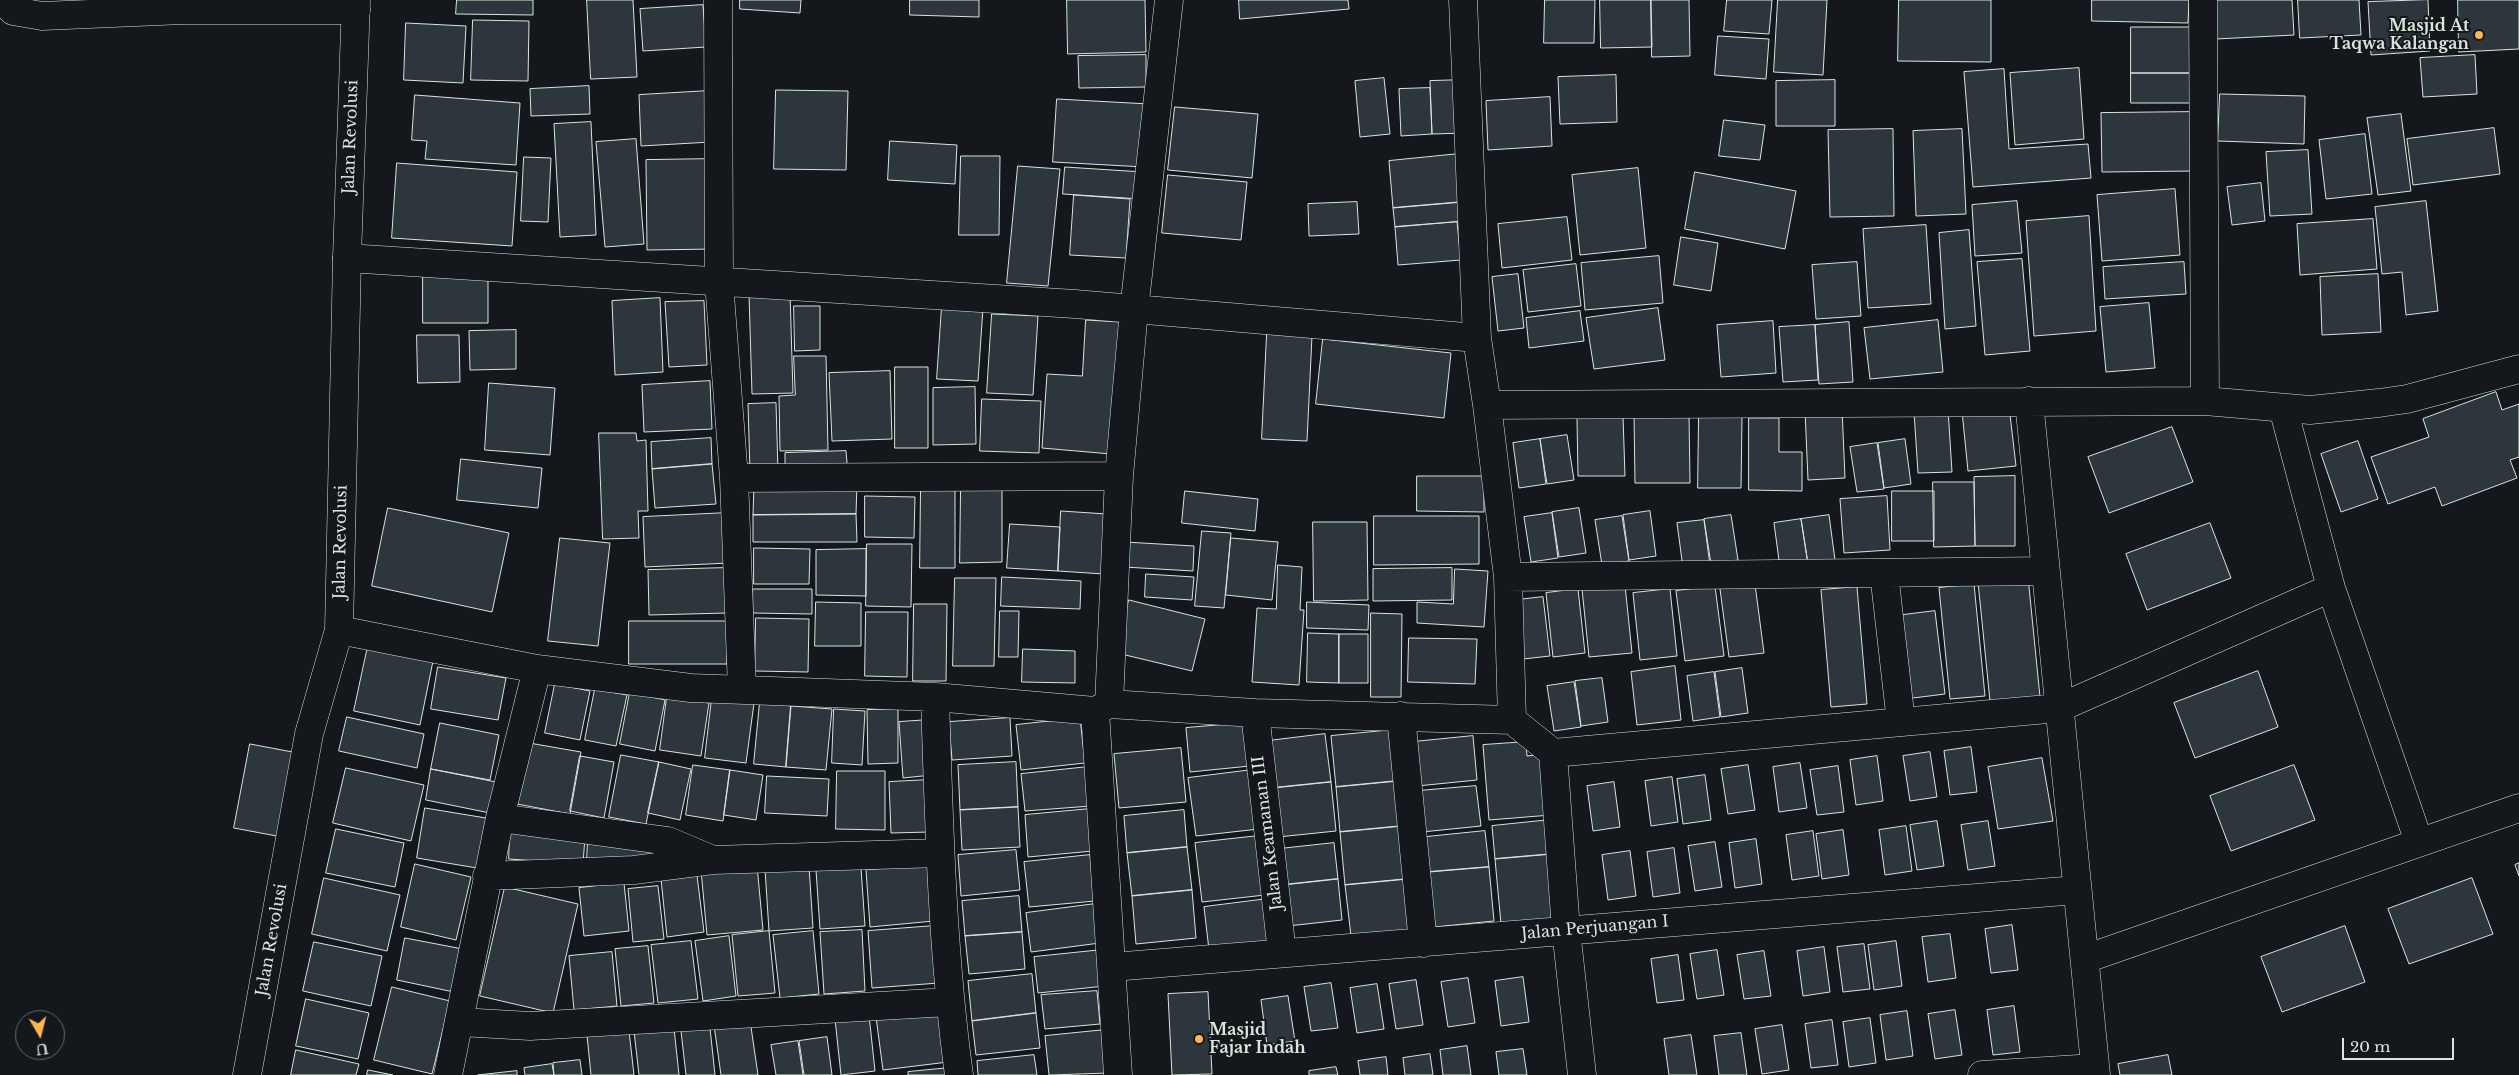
<!DOCTYPE html>
<html>
<head>
<meta charset="utf-8">
<style>
  body { margin:0 }
  #map { position:relative; width:2519px; height:1075px; overflow:hidden; background:#14181c; font-family:"Libre Baskerville",serif }
  canvas { display:block }
  .north { position:absolute; left:15px; top:1010px; width:50px; height:50px; box-sizing:border-box; background:#14181c; border:1px solid #626a69; border-radius:50%; rotate:172deg; font-size:14px; font-weight:700; line-height:20px; text-align:center; color:#d8e6dc }
  .north::after { content:''; display:block; margin:auto; width:18px; height:22px; background:#ffb74d; clip-path:polygon(50% 0,100% 100%,50% 72%,0 100%) }
  .scale { position:absolute; left:2342px; top:1038px; width:112px; height:22px; box-sizing:border-box; border:2px solid #d8e6dc; border-top:0; padding-left:6px; font-size:15px; line-height:18px; white-space:nowrap; color:#d8e6dc; -webkit-text-stroke:4px #14181c; paint-order:stroke }
</style>
</head>
<body>
<div id="map">
<canvas width="2519" height="1075"></canvas>
<div class="north">U</div>
<div class="scale">20 m</div>
</div>
<script>
const context = document.querySelector('canvas').getContext('2d');
context.lineJoin = 'round';
function fill(path, color) { context.fillStyle = color; context.fill(path, 'evenodd'); }
function strokePath(path, color, width, dash) { context.strokeStyle = color; context.lineWidth = width; context.lineCap = dash ? 'butt' : 'round'; context.setLineDash(dash || []); context.stroke(path); }
function drawText(font, color, halo, rows, align = 'center') {
  context.font = font + ' "Libre Baskerville",serif'; context.lineWidth = 4; context.setLineDash([]); context.textBaseline = 'middle'; context.strokeStyle = halo; context.fillStyle = color; for (const [text, x, y, turn = 0] of rows) {
    context.save(); context.translate(x, y); context.rotate((+turn || 0) * Math.PI / 180); context.textAlign = isNaN(turn) ? turn : align; if (halo) context.strokeText(text, 0, 0); context.fillText(text, 0, 0); context.restore();
  }
}
const building = new Path2D(`
  M457,0H533V15L456,14Z
  M587,0H633L637,77L591,79Z
  M740,0H801L800,13L740,9Z
  M910,0H979V17L910,15Z
  M1067,0H1145L1146,52L1068,54Z
  M1239,0H1348L1349,9L1240,19Z
  M1545,0H1595L1594,43H1544Z
  M1600,0H1651L1652,47L1601,48Z
  M1651,0H1689L1690,56L1652,57Z
  M1727,0H1772L1769,34L1724,31Z
  M1778,0H1827L1823,75L1774,72Z
  M1899,0H1991V62L1898,61Z
  M2092,0H2189L2188,23L2092,21Z
  M2214,0H2292L2294,35L2216,39Z
  M2298,0H2359L2361,35L2300,38Z
  M2428,0L2430,51L2371,55L2368,2Z
  M2458,0H2519V49L2459,52Z
  M703,5L706,47L643,51L640,9Z
  M473,20L529,21L528,81L471,80Z
  M406,23L466,26L463,83L404,80Z
  M2131,27H2195V73H2131Z
  M1718,36L1769,39L1766,79L1715,75Z
  M1146,55V87L1079,88L1078,56Z
  M2475,55L2477,94L2423,97L2420,58Z
  M2079,68L2084,139L2015,145L2010,73Z
  M2004,69L2009,149L2088,144L2091,178L1973,187L1964,72Z
  M2131,73H2195V103H2131Z
  M1616,75L1617,122L1560,124L1558,77Z
  M1384,78L1390,134L1360,137L1355,81Z
  M1464,80L1466,133L1432,134L1430,81Z
  M1835,80V126H1776V81Z
  M589,86L590,114L531,116L530,89Z
  M1430,88L1432,134L1401,136L1399,89Z
  M776,90L848,91L846,170L774,169Z
  M708,91L711,142L641,146L639,95Z
  M2220,94L2305,96L2304,144L2218,141Z
  M415,95L520,103L516,165L425,159L427,141L412,140Z
  M1550,97L1552,146L1488,150L1486,101Z
  M1057,99L1149,104L1145,167L1053,162Z
  M1175,107L1258,114L1252,178L1168,170Z
  M2194,112L2195,171L2102,172L2101,113Z
  M2401,114L2411,191L2378,195L2367,118Z
  M1724,120L1765,125L1760,160L1719,156Z
  M591,122L596,235L560,237L554,124Z
  M2494,128L2500,174L2413,185L2407,139Z
  M1893,129L1894,216L1830,217L1828,130Z
  M1962,129L1966,214L1916,216L1913,131Z
  M2365,134L2372,194L2326,199L2319,140Z
  M636,139L644,244L605,247L596,142Z
  M890,141L957,145L955,184L888,180Z
  M2308,150L2312,214L2270,216L2266,152Z
  M1459,154L1463,202L1393,208L1389,161Z
  M961,156H1000L999,235H959Z
  M524,157L551,158L548,222L521,221Z
  M714,159L715,249L647,250L646,160Z
  M397,163L517,172L512,246L392,238Z
  M1018,166L1060,169L1048,286L1007,283Z
  M1065,167L1143,172L1141,199L1063,194Z
  M1638,168L1646,248L1580,255L1572,175Z
  M1695,172L1796,191L1785,249L1685,229Z
  M1168,175L1247,182L1241,240L1162,233Z
  M2261,183L2265,221L2232,225L2227,187Z
  M2175,189L2180,255L2102,261L2097,195Z
  M1074,195L1130,199L1126,258L1070,255Z
  M2017,201L2022,253L1975,256L1972,205Z
  M2426,201L2438,311L2406,315L2402,272L2382,274L2375,207Z
  M1357,202L1359,234L1309,236L1308,204Z
  M1463,202L1465,221L1395,227L1393,208Z
  M2089,216L2096,331L2034,336L2026,221Z
  M1567,217L1572,260L1502,268L1498,224Z
  M2373,219L2377,269L2300,275L2297,224Z
  M1457,222L1461,260L1398,265L1395,227Z
  M1926,225L1931,304L1868,308L1863,229Z
  M1969,230L1976,326L1945,329L1939,233Z
  M1681,237L1718,243L1711,291L1674,285Z
  M1659,256L1663,303L1585,310L1581,263Z
  M2022,259L2030,351L1985,355L1977,262Z
  M1857,262L1861,316L1816,319L1812,265Z
  M2184,262L2186,294L2105,299L2103,267Z
  M1576,264L1581,306L1528,312L1523,270Z
  M1518,274L1524,328L1498,331L1492,277Z
  M2378,274L2381,332L2322,335L2320,277Z
  M423,275H488V323H423Z
  M790,292L793,393L752,394L749,294Z
  M660,298L663,372L615,375L612,301Z
  M704,301L707,365L669,367L665,302Z
  M2149,303L2155,368L2106,372L2100,307Z
  M794,306H820V350L795,351Z
  M942,306L983,308L978,381L937,379Z
  M1658,308L1665,360L1594,369L1586,318Z
  M1580,311L1584,341L1529,348L1526,318Z
  M992,314L1038,316L1033,395L987,393Z
  M1086,320L1120,322L1111,454L1042,448L1047,374L1082,376Z
  M1938,320L1943,372L1870,379L1864,328Z
  M1773,321L1776,373L1721,377L1717,325Z
  M1849,322L1853,382L1819,384L1815,325Z
  M1815,325L1818,380L1783,382L1779,327Z
  M516,330V369L470,370L469,331Z
  M1267,334L1312,336L1307,441L1262,439Z
  M417,335H459L460,382L418,383Z
  M1323,339L1451,353L1444,418L1316,404Z
  M794,356H826L828,450L780,451L779,396L795,395Z
  M895,367H928V448H895Z
  M890,371L892,439L832,441L829,373Z
  M710,381L712,429L644,432L642,385Z
  M489,383L555,388L550,455L485,450Z
  M975,387L976,444L933,445V388Z
  M2496,392L2502,410L2519,404V457L2510,460L2517,478L2442,506L2435,487L2388,504L2371,457L2429,437L2423,419Z
  M982,399L1041,401L1039,453L980,451Z
  M776,403L778,471L750,472L748,404Z
  M2009,406L2016,466L1968,471L1962,411Z
  M1842,408L1845,478L1808,480L1805,410Z
  M1948,409L1952,472L1918,473L1914,412Z
  M1689,414L1690,483H1635L1634,415Z
  M1623,416L1625,476H1578L1577,418Z
  M1699,417H1742L1741,488H1698Z
  M1749,418H1779V452H1802V491L1749,490Z
  M2172,427L2193,482L2109,513L2088,457Z
  M599,433H636L637,441L646,440L648,511H638L639,538L603,539Z
  M1567,435L1574,480L1547,484L1540,439Z
  M711,438L712,464L652,469L651,442Z
  M1540,439L1546,484L1519,488L1513,443Z
  M1905,439L1911,484L1884,488L1878,443Z
  M2358,441L2378,499L2341,512L2321,454Z
  M1877,443L1884,489L1857,492L1850,447Z
  M846,451L848,474L785,476V453Z
  M461,459L542,468L538,508L457,500Z
  M712,464L716,504L655,508L652,469Z
  M1417,476H1484V512L1417,511Z
  M2015,476V546H1975L1974,477Z
  M1933,482H1974L1975,546L1934,547Z
  M921,483L955,484V568H920Z
  M857,484L856,514L753,515L754,485Z
  M961,486L1002,487V562L960,563Z
  M1185,491L1258,499L1255,531L1182,523Z
  M1892,491H1934V541H1892Z
  M865,496L915,497L914,538L865,537Z
  M1887,496L1890,550L1844,553L1840,499Z
  M388,508L509,533L492,612L372,586Z
  M1579,508L1586,553L1559,557L1552,512Z
  M1061,511L1107,514L1104,574L1058,571Z
  M1650,511L1656,556L1629,560L1623,515Z
  M727,513L729,563L645,567L643,517Z
  M1552,513L1558,558L1531,562L1524,517Z
  M856,514L857,542H753V515Z
  M1731,515L1738,560L1711,564L1704,519Z
  M1829,515L1835,560L1808,564L1801,519Z
  M1374,516H1479V564L1374,565Z
  M1622,516L1629,561L1602,565L1595,520Z
  M1801,519L1808,564L1780,568L1774,523Z
  M1704,520L1710,565L1683,568L1677,523Z
  M1313,522H1367L1368,600L1314,601Z
  M2210,523L2231,578L2147,610L2126,554Z
  M1010,524L1060,527L1058,571L1007,568Z
  M1202,531L1231,533L1224,608L1195,606Z
  M560,538L610,543L598,646L548,641Z
  M1231,538L1278,542L1272,600L1226,595Z
  M1125,542L1194,546L1193,571L1124,567Z
  M867,544H912L911,607L866,606Z
  M754,548L810,549L809,584H754Z
  M866,549V596L816,595V550Z
  M1278,565L1302,567L1300,610H1304L1299,685L1252,682L1257,608L1276,609Z
  M726,568L727,613L649,615L648,570Z
  M1452,568V600L1373,601V569Z
  M1455,569L1488,571L1484,627L1417,623V602L1453,604Z
  M1146,574L1194,577L1192,600L1145,597Z
  M1002,577L1081,581L1080,609L1001,606Z
  M2028,577L2040,697L1990,701L1978,582Z
  M955,578H996L994,666H953Z
  M1755,584L1764,653L1729,657L1720,589Z
  M1974,584L1985,696L1950,699L1939,588Z
  M1625,585L1632,653L1589,657L1582,589Z
  M1715,586L1724,656L1685,661L1676,591Z
  M1857,587L1867,704L1831,707L1821,590Z
  M753,589H812V614L753,613Z
  M1578,589L1585,653L1553,657L1546,593Z
  M1670,589L1677,656L1640,660L1633,593Z
  M1543,597L1550,656L1523,659L1517,600Z
  M1129,600L1205,619L1192,671L1117,653Z
  M816,602L861,603V646H815Z
  M1307,602L1369,605L1368,630L1307,628Z
  M914,604H947L946,681H913Z
  M1000,611H1019L1018,657H999Z
  M1935,611L1945,694L1905,699L1895,616Z
  M866,612H908L907,677L865,676Z
  M1371,613L1402,614L1401,697H1371Z
  M756,618L809,619L808,672L755,671Z
  M629,621H727V664H629Z
  M1308,633L1339,634V683L1307,682Z
  M1339,634H1368V683H1339Z
  M1409,638L1477,639L1475,684L1408,682Z
  M368,646L433,661L420,725L354,711Z
  M1023,649L1075,651V683L1022,682Z
  M1675,666L1681,720L1637,725L1631,672Z
  M438,667L506,678L498,720L431,709Z
  M1742,668L1748,713L1721,717L1715,672Z
  M2258,671L2278,727L2195,758L2174,703Z
  M1714,672L1720,717L1693,721L1687,676Z
  M1602,678L1608,722L1581,726L1575,681Z
  M1574,682L1581,727L1554,731L1547,686Z
  M555,684L590,691L580,740L545,733Z
  M595,689L627,695L616,746L585,740Z
  M630,692L665,700L655,751L620,744Z
  M667,697L709,703L701,756L660,750Z
  M712,698L754,703L746,763L705,758Z
  M760,702L791,706L786,767L754,764Z
  M791,706L832,709L826,770L786,767Z
  M834,709L865,711L862,765L832,763Z
  M898,709V763L868,764L867,710Z
  M347,717L424,734L417,768L339,751Z
  M1010,718L1012,756L952,760L949,722Z
  M1080,718L1085,763L1021,770L1016,725Z
  M929,720L932,775L903,778L899,722Z
  M440,723L499,735L490,780L431,769Z
  M1245,723L1250,766L1190,772L1186,728Z
  M1393,730L1398,781L1336,787L1331,736Z
  M1325,734L1331,782L1273,788L1268,741Z
  M1473,736L1477,780L1417,786L1413,742Z
  M1526,742L1527,756L1546,754L1551,815L1489,820L1483,745Z
  M529,743L581,752L570,814L517,804Z
  M250,744L298,753L282,837L234,828Z
  M1971,747L1977,792L1950,795L1944,751Z
  M1181,748L1186,802L1119,808L1114,754Z
  M1930,752L1937,797L1910,801L1903,756Z
  M621,755L659,762L646,824L609,817Z
  M580,756L614,762L604,818L570,811Z
  M1877,756L1883,801L1856,805L1850,760Z
  M2042,758L2053,821L1998,829L1988,767Z
  M659,762L691,769L680,820L648,813Z
  M1016,762L1018,807L960,810L958,765Z
  M1800,763L1807,808L1779,812L1773,767Z
  M693,765L730,770L723,821L686,815Z
  M1748,765L1755,810L1728,814L1721,769Z
  M2294,765L2315,820L2231,851L2210,796Z
  M1838,766L1844,812L1817,815L1810,770Z
  M1088,767L1091,806L1025,811L1021,774Z
  M346,768L424,785L411,841L333,823Z
  M431,769L496,782L490,813L426,800Z
  M730,770L763,775L756,820L724,815Z
  M1252,770L1259,829L1196,836L1188,778Z
  M837,771H885V830L836,829Z
  M1705,775L1711,820L1683,824L1677,779Z
  M767,776L829,779L827,816L765,813Z
  M1672,777L1678,822L1651,826L1645,781Z
  M928,780L930,832L891,833L889,782Z
  M1398,781L1403,826L1340,832L1336,787Z
  M1331,782L1336,831L1278,837L1273,788Z
  M1614,782L1620,827L1593,831L1587,786Z
  M1476,786L1481,826L1422,832L1418,791Z
  M1018,807L1020,847L962,850L960,810Z
  M425,808L492,819L483,869L417,858Z
  M1090,809L1093,851L1028,857L1025,815Z
  M1184,810L1187,847L1127,853L1124,816Z
  M1550,820L1553,854L1495,859L1492,826Z
  M1937,821L1944,866L1917,870L1910,825Z
  M1988,821L1995,866L1968,870L1961,825Z
  M1403,826L1408,879L1345,885L1340,832Z
  M1906,826L1912,871L1885,875L1879,830Z
  M336,829L404,843L395,887L326,873Z
  M1843,830L1849,875L1822,879L1816,834Z
  M1485,831L1489,867L1429,872L1426,837Z
  M1813,831L1819,876L1792,880L1786,835Z
  M510,833L585,837L583,864L509,859Z
  M1258,836L1265,895L1202,902L1195,843Z
  M1756,839L1762,884L1735,888L1729,843Z
  M588,840L656,843L654,864L587,860Z
  M1715,842L1722,887L1695,891L1688,846Z
  M1334,843L1338,879L1283,885L1279,849Z
  M1187,847L1192,890L1132,896L1127,853Z
  M1674,848L1680,893L1653,897L1647,852Z
  M1016,850L1020,890L961,896L958,855Z
  M1630,851L1636,896L1608,900L1602,855Z
  M1553,854L1559,918L1501,924L1495,859Z
  M1090,855L1095,901L1029,907L1024,862Z
  M2519,863V876L2515,865Z
  M415,864L471,877L456,940L401,927Z
  M757,865L763,930L707,935L701,870Z
  M930,865L934,921L870,927L866,870Z
  M809,866L813,928L769,931L765,869Z
  M1489,867L1494,921L1434,927L1429,872Z
  M861,868L865,926L820,929L816,870Z
  M697,875L704,932L667,937L661,879Z
  M324,878L400,895L387,951L312,934Z
  M2472,878L2493,934L2409,964L2388,909Z
  M1338,879L1342,920L1288,926L1283,885Z
  M1408,879L1413,930L1351,936L1345,885Z
  M624,883L629,931L584,936L579,888Z
  M658,886L664,939L633,942L628,889Z
  M505,887L578,904L553,1013L480,996Z
  M1192,890L1196,938L1136,944L1132,896Z
  M1019,896L1022,932L965,936L962,901Z
  M1267,899L1272,942L1209,950L1204,907Z
  M1095,904L1100,943L1031,952L1026,913Z
  M2012,925L2018,970L1991,973L1985,929Z
  M934,926L939,983L872,988L868,931Z
  M2345,926L2365,982L2282,1012L2261,957Z
  M862,930L865,991L824,994L820,932Z
  M769,931L775,993L738,996L732,935Z
  M813,931L819,994L780,998L773,935Z
  M1022,932L1025,969L969,974L965,936Z
  M1950,934L1956,978L1928,982L1922,937Z
  M729,936L736,996L703,1001L695,941Z
  M405,938L463,949L454,992L397,980Z
  M691,941L698,999L658,1003L651,945Z
  M1896,941L1902,986L1874,990L1868,945Z
  M314,942L382,956L371,1006L303,991Z
  M1864,944L1870,989L1843,992L1837,947Z
  M648,946L654,1003L621,1006L615,949Z
  M1824,947L1830,992L1803,996L1797,951Z
  M1102,950L1105,986L1038,993L1034,957Z
  M1717,950L1724,995L1697,999L1690,954Z
  M1764,951L1771,996L1744,999L1737,955Z
  M612,952L617,1006L574,1010L569,956Z
  M1678,955L1684,1000L1657,1003L1651,959Z
  M1032,974L1036,1013L972,1021L968,981Z
  M1523,977L1529,1022L1501,1026L1495,981Z
  M1468,978L1475,1023L1448,1027L1441,982Z
  M1416,980L1423,1025L1396,1029L1389,984Z
  M1331,983L1338,1028L1311,1031L1304,987Z
  M1377,984L1384,1029L1357,1033L1350,988Z
  M392,987L450,1001L432,1074L374,1060Z
  M1097,991L1100,1024L1045,1029L1041,995Z
  M1208,992L1212,1074L1172,1075L1168,994Z
  M1288,996L1295,1041L1267,1045L1261,1000Z
  M306,999L369,1013L358,1059L296,1046Z
  M2014,1006L2020,1052L1993,1055L1987,1010Z
  M943,1009L948,1062L883,1070L876,1017Z
  M1955,1010L1962,1055L1935,1059L1928,1014Z
  M1907,1011L1913,1056L1886,1060L1880,1015Z
  M1036,1013L1040,1048L976,1055L972,1021Z
  M869,1015L875,1071L841,1075L835,1019Z
  M1870,1018L1876,1063L1849,1067L1843,1022Z
  M750,1020L758,1075H721L714,1025Z
  M1832,1020L1838,1065L1811,1068L1805,1024Z
  M1782,1025L1789,1070L1762,1074L1755,1029Z
  M674,1028L679,1075H639L634,1031Z
  M710,1028L715,1075H686L681,1031Z
  M1105,1030L1109,1073L1049,1075L1045,1036Z
  M629,1031L634,1075H591L587,1035Z
  M1741,1033L1747,1075H1719L1714,1036Z
  M1691,1035L1697,1075H1669L1664,1039Z
  M827,1037L832,1075H804L799,1041Z
  M798,1041L803,1075H776L771,1045Z
  M1467,1046L1471,1075H1443L1440,1050Z
  M1523,1049L1527,1075H1499L1496,1052Z
  M296,1050L359,1064L356,1075H291Z
  M1430,1054L1433,1075H1405L1403,1058Z
  M1034,1055L1037,1075H978L977,1061Z
  M2168,1055L2172,1075H2120L2118,1064Z
  M1386,1057L1388,1075H1360L1358,1061Z
  M580,1060L582,1075H554L553,1063Z
  M552,1064L554,1075H525L524,1068Z
  M1336,1067L1338,1075H1309V1071Z
  M949,1068L950,1075H908V1072Z
  M368,1070L393,1075H367Z
  M517,1071V1075H478Z`);
fill(building, '#2c363c');
strokePath(building, '#d8e6dc', 1);
const street = new Path2D(`
  M3,0L13,11L42,16L183,10H356
  M718,0L719,282L734,478L742,689
  M1463,0L1477,338
  M2203,0L2205,401
  M347,258L1075,304L1477,338L1487,405L2205,401L2310,410L2379,403L2407,399L2519,369
  M2029,401L2096,1075
  M2283,408L2331,588L2419,842
  M734,478L1119,476
  M1884,573L1901,722
  M1508,577L2045,571
  M339,630L537,669L691,688L935,697L1095,711L1109,704L1255,713L1512,720L1508,577L1487,405
  M935,697C939,824 942,950 959,1075
  M1109,704L1119,476L1134,310L1169,0
  M1095,711L1118,1075
  M1255,713L1282,953
  M1401,716L1423,943
  M1512,720L1553,753L1566,930L1582,1075
  M1553,753L2059,708L2331,588
  M500,818L668,841L713,860
  M487,876L634,870L713,860L940,853
  M2085,959L2519,808
  M1112,967L2077,890
  M460,1022L530,1026L949,1002
  M448,1075L500,818L537,669
  M1982,1075L2095,1068`);
const secondary = new Path2D(`
  M247,1075L309,734L339,630L347,258L356,0`);
strokePath(street, '#d8e6dc', 29);
strokePath(secondary, '#d8e6dc', 29);
strokePath(street, '#14181c', 28);
strokePath(secondary, '#14181c', 28);
for (const [x, y, r, color] of [
  [2479,35,5,"#ffb74d"],
  [1199,1039,5,"#ffb74d"]
]) { const dot = new Path2D(); dot.arc(x, y, r, 0, 2 * Math.PI); context.fillStyle = color; context.fill(dot); strokePath(dot, '#14181c', 2); }
drawText('bold 16px', '#d8e6dc', '#14181c', [
  ["Masjid At",2469,26],
  ["Taqwa Kalangan",2469,44],
  ["Masjid",1209,1030,"left"],
  ["Fajar Indah",1209,1048,"left"]
], 'right');
drawText('16px', '#d8e6dc', '#14181c', [
  ["Jalan Revolusi",351,137,-88],
  ["Jalan Revolusi",341,542,-89],
  ["Jalan Keamanan III",1268,833,-97],
  ["Jalan Perjuangan I",1595,928,-5],
  ["Jalan Revolusi",272,940,-80]
]);
</script>
</body>
</html>
